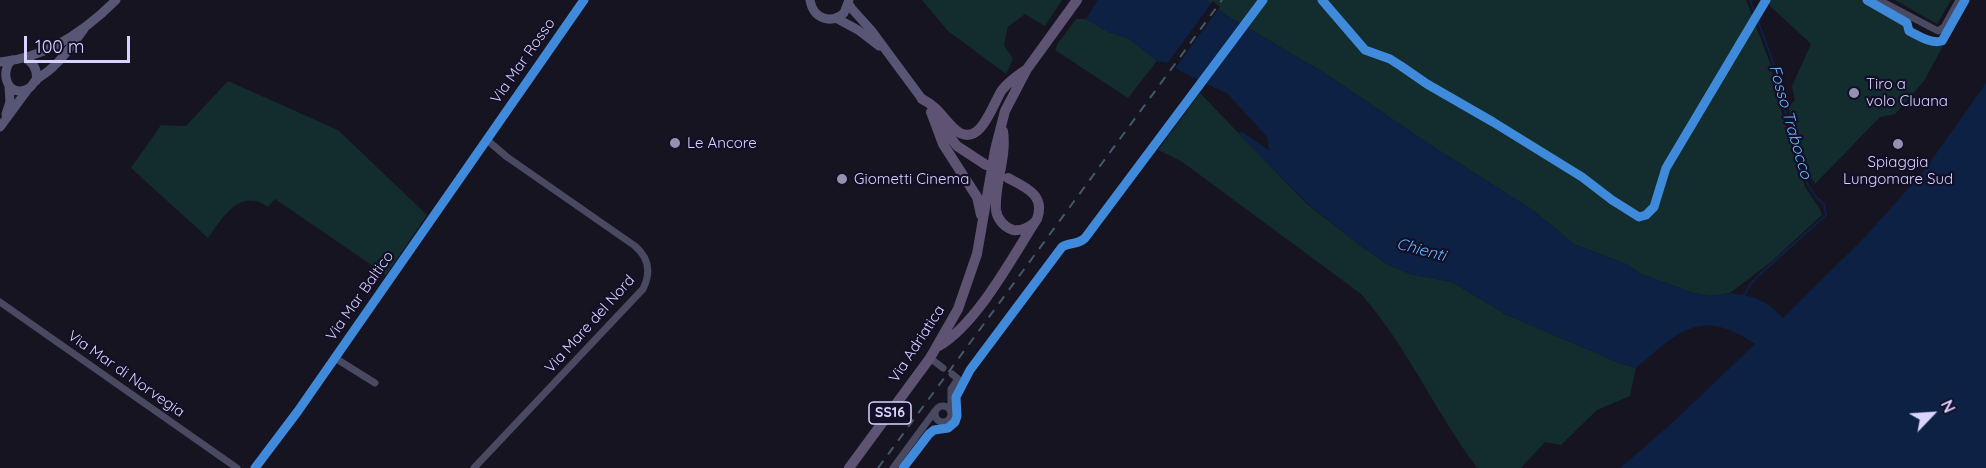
<!DOCTYPE html>
<html>
<head>
<meta charset="utf-8">
<style>
  body { margin:0 }
  #map { position:relative; width:1986px; height:468px; overflow:hidden; background:#161421; font-family:Quicksand,sans-serif }
  canvas { display:block }
  .north { position:absolute; left:1902px; top:384px; width:60px; height:60px; -webkit-text-stroke:4px #130f26; paint-order:stroke; rotate:65deg; font-size:16px; font-weight:700; line-height:24px; text-align:center; color:#d9d4ff }
  .north::after { content:''; display:block; margin:auto; width:21px; height:27px; background:#d9d4ff; clip-path:polygon(50% 0,100% 100%,50% 72%,0 100%) }
  .scale { position:absolute; left:24px; top:36px; width:106px; height:27px; box-sizing:border-box; border:3px solid #d9d4ff; border-top:0; padding-left:8px; font-size:18px; line-height:21px; white-space:nowrap; color:#d9d4ff; -webkit-text-stroke:4px #130f26; paint-order:stroke }
</style>
</head>
<body>
<div id="map">
<canvas width="1986" height="468"></canvas>
<div class="north">N</div>
<div class="scale">100 m</div>
</div>
<script>
const context = document.querySelector('canvas').getContext('2d');
context.lineJoin = 'round';
function fill(path, color) { context.fillStyle = color; context.fill(path, 'evenodd'); }
function strokePath(path, color, width, dash) { context.strokeStyle = color; context.lineWidth = width; context.lineCap = dash ? 'butt' : 'round'; context.setLineDash(dash || []); context.stroke(path); }
function drawText(font, color, halo, rows, align = 'center') {
  context.font = font + ' Quicksand,sans-serif'; context.lineWidth = 4.5; context.setLineDash([]); context.textBaseline = 'middle'; context.strokeStyle = halo; context.fillStyle = color; for (const [text, x, y, turn = 0] of rows) {
    context.save(); context.translate(x, y); context.rotate((+turn || 0) * Math.PI / 180); context.textAlign = isNaN(turn) ? turn : align; if (halo) context.strokeText(text, 0, 0); context.fillText(text, 0, 0); context.restore();
  }
}
fill(new Path2D(`
  M922,0H1062L1045,26L1025,14L1008,27L1004,45L1013,59L1006,74L948,31Z
  M1206,0H1746L1770,63L1780,106L1805,187L1820,209L1822,215L1771,262L1730,293L1710,296L1693,293L1641,274L1628,265L1574,244L1534,211L1429,144L1326,74L1226,15Z
  M1770,0H1862L1905,25L1907,33L1921,41L1943,46L1924,81L1895,114L1880,117L1815,184L1805,168L1788,107L1795,100L1792,86L1811,44L1768,4Z
  M1895,0H1951L1937,24Z
  M1076,19H1086L1109,32L1128,38L1157,61L1128,98L1055,50L1058,43Z
  M228,81L338,130L427,215L386,275L275,199L268,207C239,187 223,218 208,238L131,168L161,125L186,126Z
  M1200,93L1306,203L1358,244L1387,264L1410,274L1452,282L1507,315L1622,364L1636,368L1630,396L1597,410L1561,445L1545,442L1521,468H1477C1435,412 1407,346 1361,294L1181,161L1158,150Z`), '#132c2d');
fill(new Path2D(`
  M1098,0H1206L1226,15L1326,74L1429,144L1534,211L1574,244L1628,265L1641,274L1693,293L1710,296L1730,293L1753,297L1769,305L1783,318L1865,237L1924,171L1986,83V468H1620L1670,425L1755,344C1701,307 1679,331 1636,368L1622,364L1507,315L1452,282L1410,274L1387,264L1358,244L1307,203L1238,133L1242,132L1269,150L1267,137L1228,94L1182,72L1170,63L1157,61L1128,38L1109,32L1086,19Z`), '#0d2144');
fill(new Path2D(`
  M1213,1L1220,7L1174,70L1166,65Z`), '#161421');
strokePath(new Path2D(`
  M1743,297L1750,285L1758,276L1826,215L1824,204L1816,197L1805,180L1797,157L1771,56L1750,0`), '#0d2144', 2);
strokePath(new Path2D(`
  M1879,0L1938,31L1944,27L1959,0
  M0,302L237,468
  M335,358L375,383
  M930,358L943,368
  M935 414a8 8 0 1 1 16 0a8 8 0 1 1-16 0Z
  M951,410V389L958,379L952,374
  M255,468L298,411L584,0
  M474,468L643,289C651,273 649,258 635,246L507,157L487,140
  M893,468L935,411`), '#4a4962', 7);
strokePath(new Path2D(`
  M810,0C813,18 830,25 844,13L849,0
  M848,3L852,9L871,30L922,99
  M836,18L858,30L879,46
  M25,58C34,63 38,70 36,81
  M12,60C0,70 6,96 25,90C31,89 32,85 35,81C41,76 48,72 54,66C66,55 75,41 84,29
  M0,62C46,58 84,32 116,0
  M6,114L10,102L9,87
  M0,127L28,89`), '#575674', 9);
strokePath(new Path2D(`
  M922,99C941,108 947,126 960,133C982,144 993,103 1002,90C1009,81 1017,76 1027,69
  M931,112L943,144L977,197L981,215
  M936,119L957,146L986,165
  M1003,131C1007,158 994,185 996,210C997,219 1004,227 1013,230C1022,231 1028,228 1034,223
  M939,346C978,323 1012,257 1037,219C1046,195 1025,187 1008,178
  M849,468L930,358L958,309L977,254L995,150L1005,111L1027,69L1077,0`), '#5e5373', 10);
strokePath(new Path2D(`
  M878,468L1222,0`), '#43596b', 2, [9, 8]);
strokePath(new Path2D(`
  M1322,0L1365,50L1390,59L1401,66L1427,84L1493,122L1582,177L1612,200L1639,217L1646,215L1654,207L1666,168L1766,0
  M1867,0L1907,23L1909,31C1919,36 1931,44 1942,41L1965,0
  M255,468L298,411L584,0
  M903,468L929,434L934,430L948,428L955,422L957,416L956,397L970,370L1062,247C1070,242 1078,245 1085,238L1263,0`), '#408adc', 9);
for (const [x, y, r, color] of [
  [1854,93,6,"#9591b1"],
  [675,143,6,"#9591b1"],
  [1898,144,6,"#9591b1"],
  [842,179,6,"#9591b1"]
]) { const dot = new Path2D(); dot.arc(x, y, r, 0, 2 * Math.PI); context.fillStyle = color; context.fill(dot); strokePath(dot, '#130f26', 2); }
for (const [x, y, w] of [
  [890,413,42]
]) { const box = new Path2D(); box.roundRect(x - w / 2, y - 11, w, 22, 4.5); context.fillStyle = '#130f26'; context.fill(box); strokePath(box, '#d9d4ff', 1.5); }
drawText('bold 14px', '#d9d4ff', null, [
  ["SS16",890,413]
]);
drawText('15px', '#d9d4ff', '#130f26', [
  ["Via Mar Rosso",523,61,-55],
  ["Via Mar Baltico",360,296,-55],
  ["Via Mare del Nord",590,324,-48],
  ["Via Adriatica",917,344,-57],
  ["Via Mar di Norvegia",126,374,35]
]);
drawText('15px', '#d9d4ff', '#130f26', [
  ["Tiro a",1866,84],
  ["volo Cluana",1866,101],
  ["Le Ancore",687,143],
  ["Spiaggia",1898,162,"center"],
  ["Lungomare Sud",1898,179,"center"],
  ["Giometti Cinema",854,179]
], 'left');
drawText('italic 16px', '#62b6ff', '#130f26', [
  ["Fosso Trabocco",1790,122,74],
  ["Chienti",1421,250,15]
]);
</script>
</body>
</html>
